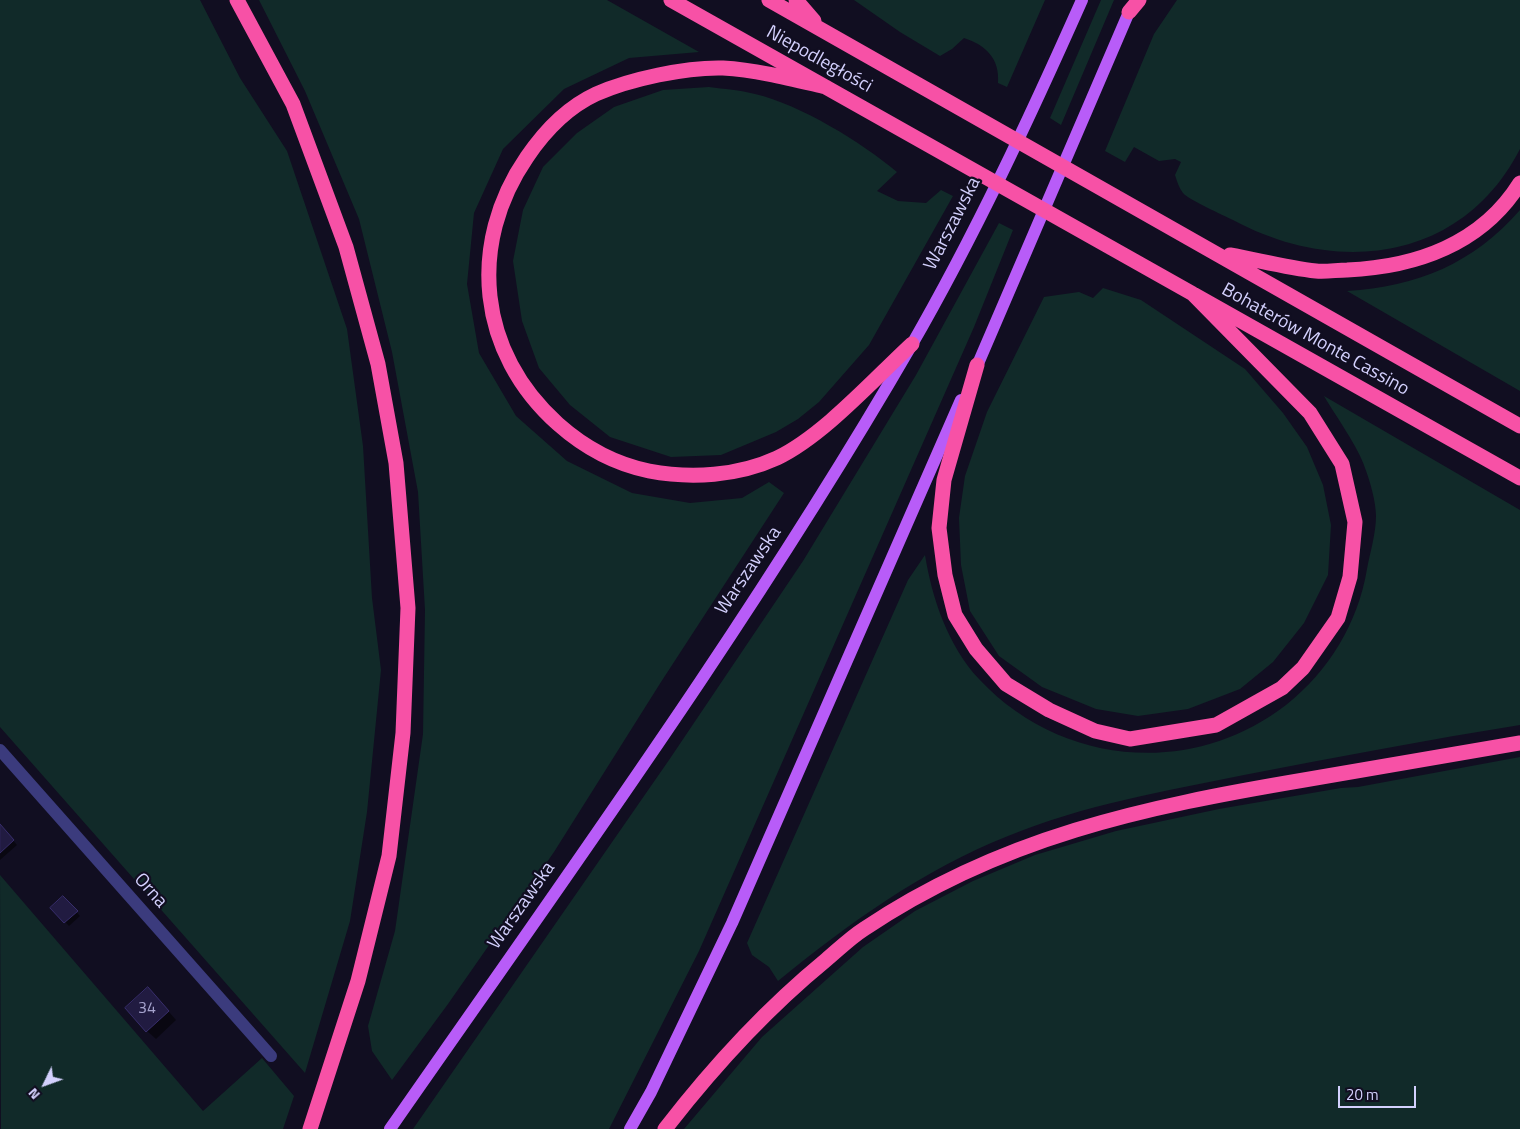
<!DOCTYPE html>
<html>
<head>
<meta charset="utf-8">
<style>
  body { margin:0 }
  #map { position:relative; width:1520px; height:1129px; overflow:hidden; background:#110e21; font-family:"Titillium Web",sans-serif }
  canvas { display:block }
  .north { position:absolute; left:20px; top:1059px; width:50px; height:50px; -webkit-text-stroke:4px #110e21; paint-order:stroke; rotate:228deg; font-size:14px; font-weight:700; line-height:20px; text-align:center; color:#d3d0fd }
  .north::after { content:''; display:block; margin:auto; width:18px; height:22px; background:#d3d0fd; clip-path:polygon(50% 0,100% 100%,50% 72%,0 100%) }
  .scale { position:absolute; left:1338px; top:1086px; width:78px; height:22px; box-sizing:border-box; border:2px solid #d3d0fd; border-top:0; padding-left:6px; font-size:15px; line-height:18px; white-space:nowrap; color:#d3d0fd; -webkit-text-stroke:4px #110e21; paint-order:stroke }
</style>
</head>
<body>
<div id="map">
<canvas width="1520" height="1129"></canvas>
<div class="north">N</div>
<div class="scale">20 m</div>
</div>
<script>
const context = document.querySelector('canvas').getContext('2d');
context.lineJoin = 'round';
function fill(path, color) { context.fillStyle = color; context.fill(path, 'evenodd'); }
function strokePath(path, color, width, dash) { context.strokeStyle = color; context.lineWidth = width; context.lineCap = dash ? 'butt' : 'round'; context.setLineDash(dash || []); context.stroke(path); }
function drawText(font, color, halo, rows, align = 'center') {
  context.font = font + ' "Titillium Web",sans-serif'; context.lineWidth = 4.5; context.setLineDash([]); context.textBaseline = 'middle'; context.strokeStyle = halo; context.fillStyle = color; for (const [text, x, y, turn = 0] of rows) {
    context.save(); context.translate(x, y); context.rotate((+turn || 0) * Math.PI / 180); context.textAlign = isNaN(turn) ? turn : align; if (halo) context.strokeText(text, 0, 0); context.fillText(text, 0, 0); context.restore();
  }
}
fill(new Path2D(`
  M0,0H200L240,78L287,151L347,329L363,446L372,598L381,670L367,812L350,921L305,1073L0,727Z
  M259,0H607L699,52L629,58L564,89L503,149L474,213L467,284L479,353L516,416L567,461L632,493L690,503L742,498L769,482L784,493L661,682L554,852L448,1004L392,1080L372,1051L368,1026L395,931L423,734L425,610L418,492L392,352L359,219L305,91Z
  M854,0H1045L1007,87L998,83C1000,59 986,45 964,38L952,49L940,56L900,32Z
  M1101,0H1114L1061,125L1050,118Z
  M1177,0H1520V149C1462,262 1337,276 1233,220C1223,215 1189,200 1183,193C1179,188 1177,181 1175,175L1181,162L1175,159L1159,161L1134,147L1125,162L1105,151L1154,34Z
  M709,87C724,89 740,90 755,94C801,105 861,142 897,172L877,191L898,201L926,203L941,190L953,196L869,345L819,402L798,419L776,432L721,455L671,457L610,437L570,405L539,368L522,321L513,261L523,210L543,167L577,133L614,107L663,90Z
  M1520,210V391L1347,291C1417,287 1474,263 1520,210Z
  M999,223L1013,230L974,327L699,951L609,1129H413L669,760L803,561L916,375Z
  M1103,288L1141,300L1245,369L1283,413L1307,447L1323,485L1331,525L1328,575L1304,623L1273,662L1240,689L1188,709L1138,716L1096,709L1042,687L999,656L970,611L961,565L959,518L965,476L987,412L1044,297L1079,292L1093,298Z
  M1324,396L1520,510V725C1427,740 1336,757 1244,775C1165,791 1083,805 1008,836C923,870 849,923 778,981L769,967L752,955L747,943L908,580L925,555C932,598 948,646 979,679C1060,766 1192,778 1286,705C1329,671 1358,623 1367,569C1370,553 1376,533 1376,516C1376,502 1370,481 1365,468C1359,448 1335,415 1324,396Z
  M1520,757V1129H684L762,1037L863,947L915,911L973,881L1035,855L1116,831L1219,809L1341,788L1358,787Z
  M0,875L203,1111L262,1058L294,1096L283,1129H1Z`), '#112a29');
fill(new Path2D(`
  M0,826L17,845L0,860Z
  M63,897L80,916L69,926L52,908Z
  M156,997L176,1020L156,1039L147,1031Z`), '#0007');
const building = new Path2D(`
  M0,824L14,840L0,853Z
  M63,896L78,911L64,923L50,908Z
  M148,987L169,1011L146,1032L125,1008Z`);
fill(building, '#211b41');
strokePath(building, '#382e6c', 1);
strokePath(new Path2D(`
  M0,750L271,1056`), '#3b3b7d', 12);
strokePath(new Path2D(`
  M974,373L1129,12
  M390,1129C569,872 754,617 911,346C975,235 1030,117 1082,0
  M630,1129L651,1092L732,923L961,400`), '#b85cf8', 12);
strokePath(new Path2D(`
  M237,0L293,104L346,247L378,364L396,463L408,608L403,733L389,856L358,981L310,1129
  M671,0L1520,478
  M769,0L1520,426
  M796,0L814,21
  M1129,12L1139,0
  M826,87C792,79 758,70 723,68C686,67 630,79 596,94C568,107 544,132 527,157C467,244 478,353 558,424C585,448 615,464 649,471C691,479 738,476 777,458C823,436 873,380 912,344
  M1230,255C1258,260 1287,268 1316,271C1326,272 1337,270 1347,270C1416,267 1482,244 1520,183
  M977,365L944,480L939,528L945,575L955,615L976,649L1006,684L1049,710L1095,731L1130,739L1216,725L1282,688L1303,668L1338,618L1350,577L1355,522L1342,464L1310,413L1193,294
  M665,1129C713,1067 765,1010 826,960C838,950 850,938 864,929C1001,837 1144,807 1304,780C1376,767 1448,755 1520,743`), '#f751a6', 15);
drawText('16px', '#a6a3ce', null, [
  ["34",147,1009]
]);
drawText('19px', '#d3d0fd', '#110e21', [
  ["Niepodległości",819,60,29],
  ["Warszawska",953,224,-63],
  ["Bohaterów Monte Cassino",1315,340,29],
  ["Warszawska",749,571,-56],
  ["Orna",150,891,48],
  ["Warszawska",522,906,-55]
]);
</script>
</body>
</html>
